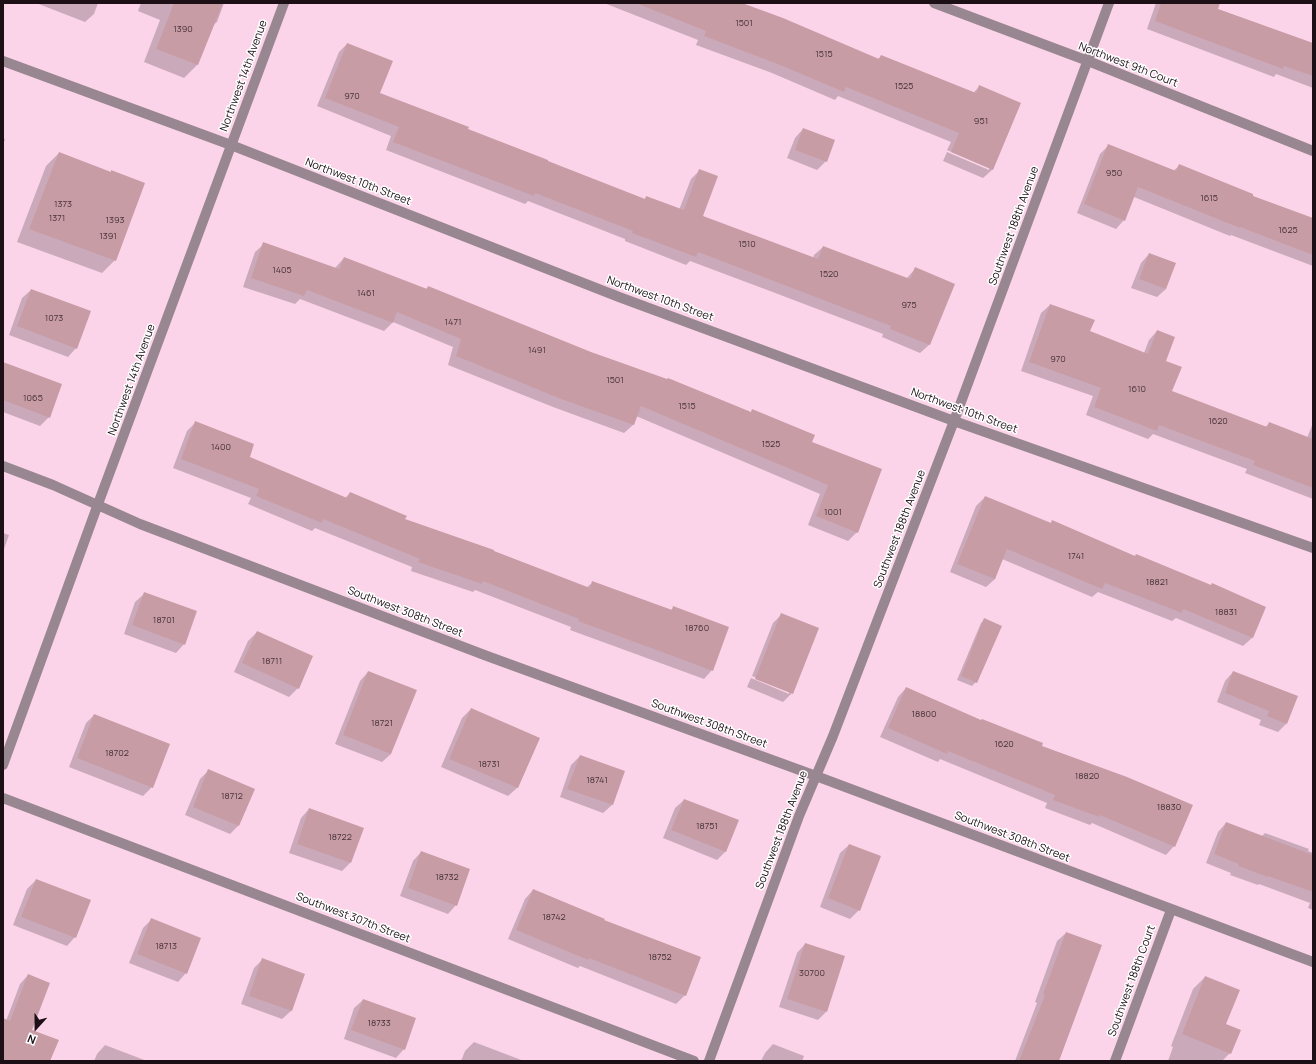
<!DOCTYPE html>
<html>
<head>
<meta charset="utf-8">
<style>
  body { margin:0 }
  #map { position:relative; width:1316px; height:1064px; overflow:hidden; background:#fcd4e9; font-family:Manrope,sans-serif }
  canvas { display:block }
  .frame { position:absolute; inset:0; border:4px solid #1c0f16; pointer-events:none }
  .north { position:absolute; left:16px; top:1008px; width:40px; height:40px; -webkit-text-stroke:3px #fff; paint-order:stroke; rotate:201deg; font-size:11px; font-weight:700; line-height:16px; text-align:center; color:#1c0f16 }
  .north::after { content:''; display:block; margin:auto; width:14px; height:18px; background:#1c0f16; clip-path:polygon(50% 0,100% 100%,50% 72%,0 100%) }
</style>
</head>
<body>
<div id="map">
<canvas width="1316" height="1064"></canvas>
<div class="frame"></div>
<div class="north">N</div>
</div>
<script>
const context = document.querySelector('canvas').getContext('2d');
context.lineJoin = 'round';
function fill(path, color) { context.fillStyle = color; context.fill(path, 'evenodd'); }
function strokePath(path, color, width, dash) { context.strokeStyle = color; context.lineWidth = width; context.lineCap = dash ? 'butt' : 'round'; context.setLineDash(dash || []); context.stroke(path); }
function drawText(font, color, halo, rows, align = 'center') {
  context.font = font + ' Manrope,sans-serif'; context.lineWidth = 3; context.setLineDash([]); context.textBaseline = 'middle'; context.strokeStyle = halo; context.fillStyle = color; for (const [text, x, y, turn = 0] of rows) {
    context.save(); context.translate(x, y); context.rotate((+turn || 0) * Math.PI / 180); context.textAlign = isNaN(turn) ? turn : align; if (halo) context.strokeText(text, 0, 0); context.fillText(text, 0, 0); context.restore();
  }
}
fill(new Path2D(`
  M36,3H98L94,14L85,22Z
  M141,3H224L217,22L212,26L197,65L184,78L144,62L160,20L138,11Z
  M604,3H739L878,59L881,56L973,93L980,86L1020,103L992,170L983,178L943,161L947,152L989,170V168L947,150L951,142L838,96L835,100L772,73L696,45L698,40Z
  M1156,3H1219L1217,9L1313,44V88L1276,74L1274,77L1147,29Z
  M347,44L379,94L546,161L644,200L647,197L679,210L691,179L700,170L702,217L813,258L814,255L823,247L906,279L916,268L954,284L929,345L920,353L882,337L883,334L770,291L690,261L686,265L625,241V239L528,201L525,204L386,150L391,136L317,106L339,52Z
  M803,129L826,161L817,170L787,158L795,138Z
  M3,138L5,139L3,145Z
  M1108,146L1173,171L1179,166L1252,196L1313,219V266L1231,235L1230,236L1134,197L1124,220L1116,229L1077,213L1100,154Z
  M59,153L115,260L102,273L17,242L46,166Z
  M264,244L335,268L344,258L426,289L428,287L591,353L750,413L753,410L811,442L857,532L848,541L808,525L820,494L636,416L633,425L624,433L553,407L448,365L453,347L393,322L384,331L300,299L295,304L243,287L255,252Z
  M1149,254L1166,289L1157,297L1131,288L1141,263Z
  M31,290L76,348L68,357L9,335L22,298Z
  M1050,305L1089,332L1144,353L1149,340L1157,331L1171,392L1265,427L1270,423L1307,438L1313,423V499L1245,473L1247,469L1153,434L1148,439L1086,415L1093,396L1021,371L1041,313Z
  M3,363L49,417L40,426L3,412Z
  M196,422L248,457L345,498L350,493L404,520L586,588L593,582L671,610L674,607L712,670L704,679L570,630L571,627L475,590L473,592L411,571L412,567L315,528L312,531L248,504L251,498L173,468L187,431Z
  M985,497L1050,524L1052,521L1135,557L1265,607L1252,638L1243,646L1176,618L1172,621L1098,592L1092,597L1002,559L995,579L986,587L950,572L976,506Z
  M3,533L9,535L3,552Z
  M144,594L184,644L176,653L124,634L135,602Z
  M782,614L792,693L783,702L747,687L751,678L789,694V691L752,676L773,623Z
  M985,619L976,682L972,686L957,680L981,623Z
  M257,632L312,657L298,688L289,697L234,672L248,641Z
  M368,672L391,754L382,762L335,744L360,681Z
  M1233,672L1286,724L1278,732L1259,725L1261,720L1217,702L1225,681Z
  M906,688L1041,747L1174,846L1166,855L1092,823L1090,825L1045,808L1047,803L940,759L938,762L880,737L898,697Z
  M471,709L538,738L517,788L508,796L441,767L462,718Z
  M94,715L152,787L143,796L69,767L86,723Z
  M580,756L624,772L612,805L603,813L560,797L571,765Z
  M209,770L254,789L238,826L230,834L185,815L200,779Z
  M684,800L726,851L717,860L663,838L675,808Z
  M309,809L350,863L342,871L289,853L301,818Z
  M1226,823L1261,837L1265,833L1309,849L1308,851L1313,853V910L1308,908L1310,903L1259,884L1258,885L1230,875L1231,873L1206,863L1218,832Z
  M849,845L859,910L850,919L820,907L840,853Z
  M421,852L456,905L448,914L400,896L413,861Z
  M36,880L75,937L67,946L13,925L27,889Z
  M533,890L603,921L685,995L676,1004L580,966L578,968L508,939L525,899Z
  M151,920L186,973L178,982L129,963L143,928Z
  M1066,933L1058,1061H1015L1037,1003L1035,1002L1057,941Z
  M805,944L826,1012L818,1020L779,1007L797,953Z
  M262,960L304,975L291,1011L282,1019L241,1004L254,968Z
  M28,975L31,1030L49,1061H3V1020L6,1021L20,984Z
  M1205,977L1225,1025L1230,1053L1222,1061H1168L1173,1047L1171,1046L1193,989Z
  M363,1000L404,1049L396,1058L344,1039L354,1008Z
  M474,1042L524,1061H461L465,1051Z
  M773,1044L804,1056L802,1061H761L765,1053Z
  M105,1045L147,1061H94L97,1054Z`), '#0003');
fill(new Path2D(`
  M174,3H223L198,65L156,49Z
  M638,3H742L783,18L879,59L881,55L976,93L979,85L1021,103L993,170L951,152L959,133L846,87L844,92L780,65L704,36L706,31L638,4Z
  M1161,3H1220L1218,9L1313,43V76L1284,66L1283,69L1155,21Z
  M347,43L393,61L380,93L469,127L468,129L548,160V161L645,199L646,196L684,210L699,169L718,176L703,216L818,259L823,246L910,279L915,267L955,284L930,345L890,329L891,326L779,283L698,252L696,257L632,233L633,231L535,193L534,196L393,142L399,127L325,98Z
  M803,128L835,140L827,162L795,150Z
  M1108,144L1176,171L1179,164L1253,194V196L1313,218V255L1240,227V228L1138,187L1125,221L1084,204Z
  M59,152L111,172V170L145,183L116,261L29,229Z
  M263,242L339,269L344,257L427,289L428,286L591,352L667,379L668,378L751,412L752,409L815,435L812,442L882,469L858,533L816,516L828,485L714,437L641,406L634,425L561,399L456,356L461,339L397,312L393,323L307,290L304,296L251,278Z
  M1149,253L1176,263L1166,289L1139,279Z
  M31,289L91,311L77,349L17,326Z
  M1050,304L1095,320L1090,331L1148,354L1157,330L1175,337L1166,361L1182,367L1172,391L1267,427L1269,422L1313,439V488L1253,465L1255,461L1159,425L1157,431L1094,407L1101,388L1029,362Z
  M3,362L62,384L50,418L3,400Z
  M195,421L254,444L250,457L347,498L350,492L407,516L405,519L494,550V551L590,588L592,581L672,610L673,606L729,627L713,671L578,621L579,619L483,581L482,584L418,562L420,559L323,519L322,523L256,496L259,489L181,459Z
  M985,496L1051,523L1052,520L1135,556L1136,554L1211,585L1212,583L1266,607L1253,638L1183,609L1182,613L1105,583L1102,589L1007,549L995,579L957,564Z
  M144,592L197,611L185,645L132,625Z
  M781,613L819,628L793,694L755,679Z
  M984,618L1002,626L977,683L961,676Z
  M257,631L313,656L299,689L242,663Z
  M368,671L417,690L391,754L343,735Z
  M1233,671L1298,696L1287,724L1267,716L1269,711L1225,693Z
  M906,687L981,720L982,719L1043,743L1042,746L1127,777L1193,805L1175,847L1100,815L1099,817L1053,800L1055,795L948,751L947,754L888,728Z
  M471,708L540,738L518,788L449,759Z
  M94,714L170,744L153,788L77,758Z
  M580,755L625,771L613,805L567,789Z
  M208,769L255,789L239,826L193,807Z
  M684,799L739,820L726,852L671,830Z
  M309,808L364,828L351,863L297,844Z
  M1226,822L1313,855V892L1268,876V877L1238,866L1239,864L1214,854Z
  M849,844L881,856L860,911L828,898Z
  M421,851L470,869L457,906L408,888Z
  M36,879L91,900L76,938L21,917Z
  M533,889L605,919L604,920L701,957L686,996L589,958L588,960L516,930Z
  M151,918L201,938L187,974L137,954Z
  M1066,932L1102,945L1059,1061H1019L1045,995L1043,994Z
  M805,943L845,956L827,1012L787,999Z
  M262,958L305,974L292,1011L249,996Z
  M28,974L50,983L32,1030L59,1040L50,1061H3V1018L10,1021Z
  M1205,976L1240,990L1226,1024L1241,1030L1231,1054L1182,1034Z
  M363,999L416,1018L405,1050L351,1030Z`), '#c89ca5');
strokePath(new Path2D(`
  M934,3L1088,61L1313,151
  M3,61L231,145L619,297L954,421L1313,548
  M3,466L53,485L140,524L487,656L816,776L1313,962
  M3,798L694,1061
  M709,1061L799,816L833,736L954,421L1109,3
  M1115,1061L1171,910`), '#988790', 10);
strokePath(new Path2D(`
  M3,765L98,504L284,3`), '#988790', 10);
drawText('9px', '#47323a', null, [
  ["1501",744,23],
  ["1390",183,29],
  ["1515",824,54],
  ["1525",904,86],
  ["970",352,96],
  ["951",981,121],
  ["950",1114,173],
  ["1615",1209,198],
  ["1373",63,204],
  ["1371",57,218],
  ["1393",115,220],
  ["1625",1288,230],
  ["1391",108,236],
  ["1510",747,244],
  ["1405",282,270],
  ["1520",829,274],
  ["1461",366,293],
  ["975",909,305],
  ["1073",54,318],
  ["1471",453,322],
  ["1491",537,350],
  ["970",1058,359],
  ["1501",615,380],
  ["1610",1137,389],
  ["1065",33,398],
  ["1515",687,406],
  ["1620",1218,421],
  ["1525",771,444],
  ["1400",221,447],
  ["1001",833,512],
  ["1741",1076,556],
  ["18821",1157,582],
  ["18831",1226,612],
  ["18701",164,620],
  ["18760",697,628],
  ["18711",272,661],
  ["18800",924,714],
  ["18721",382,723],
  ["1620",1004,744],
  ["18702",117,753],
  ["18731",489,764],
  ["18820",1087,776],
  ["18741",597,780],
  ["18712",232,796],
  ["18830",1169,807],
  ["18751",707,826],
  ["18722",340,837],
  ["18732",447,877],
  ["18742",554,917],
  ["18713",166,946],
  ["18752",660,957],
  ["30700",812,973],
  ["18733",379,1023]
]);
drawText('11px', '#1c0f16', '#fff', [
  ["Northwest 9th Court",1128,65,21],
  ["Northwest 14th Avenue",244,76,-70],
  ["Northwest 10th Street",358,182,21],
  ["Southwest 188th Avenue",1014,226,-70],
  ["Northwest 10th Street",660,299,20],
  ["Northwest 14th Avenue",132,380,-70],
  ["Northwest 10th Street",964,411,20],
  ["Southwest 188th Avenue",900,529,-69],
  ["Southwest 308th Street",405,612,21],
  ["Southwest 308th Street",709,724,20],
  ["Southwest 188th Avenue",782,830,-69],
  ["Southwest 308th Street",1012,837,21],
  ["Southwest 307th Street",353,918,21],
  ["Southwest 188th Court",1132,981,-70]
]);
</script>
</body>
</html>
